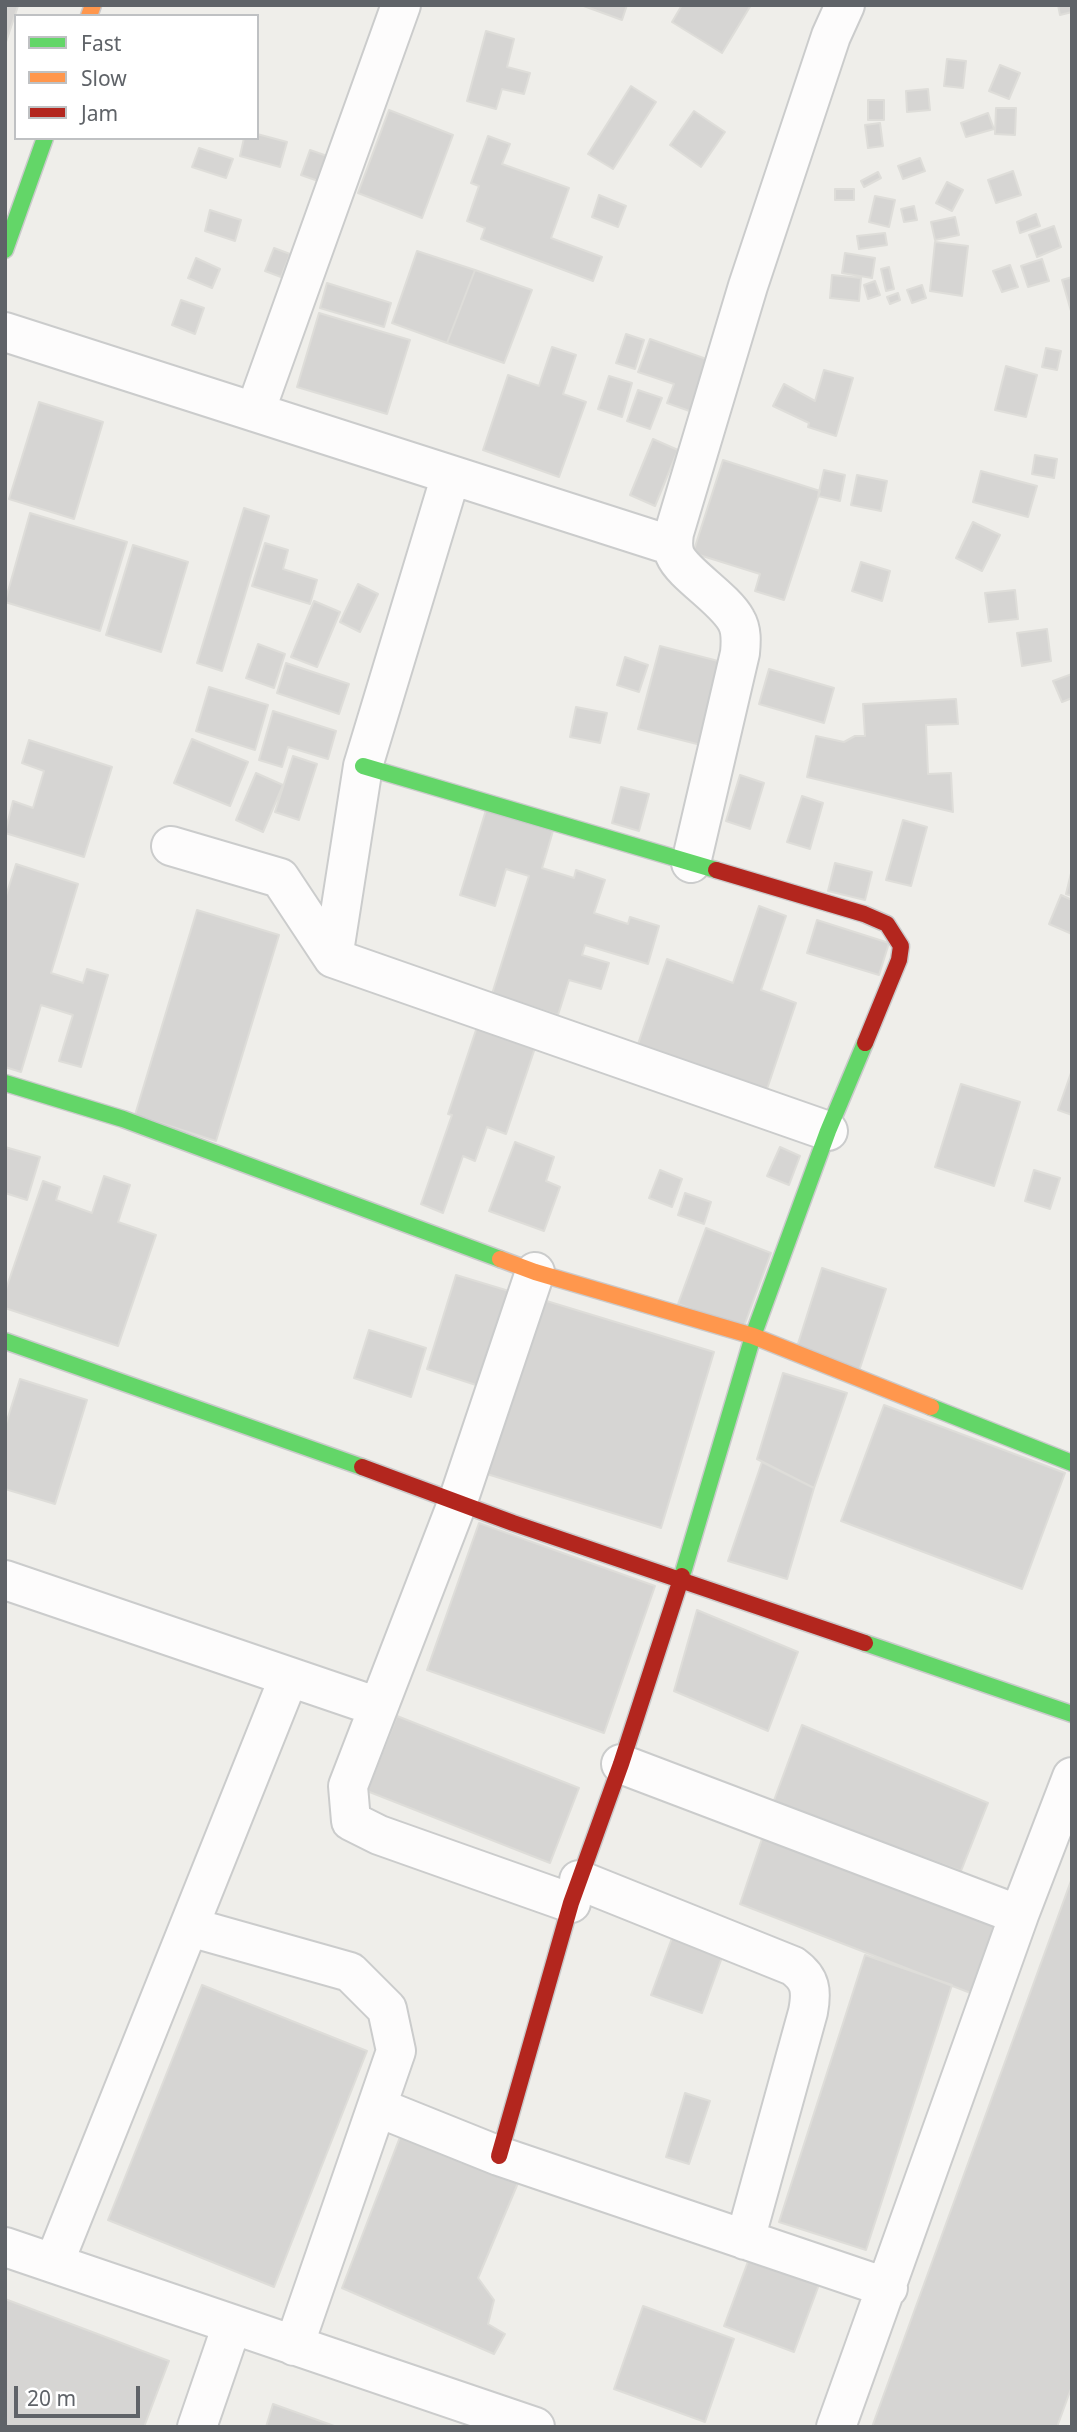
<!DOCTYPE html>
<html>
<head>
<meta charset="utf-8">
<style>
  body { margin:0 }
  #map { position:relative; width:1077px; height:2432px; overflow:hidden; background:#efeeea; font-family:"Noto Sans",sans-serif }
  canvas { display:block }
  .frame { position:absolute; inset:0; border:7px solid #5f6368; pointer-events:none }
  .legend { position:absolute; left:14px; top:14px; width:245px; height:126px; box-sizing:border-box; background:#fff; border:2px solid #bfc1c3; margin:0; padding:9px 12px; list-style:none; font-size:21px; color:#5f6368 }
  .legend li { display:flex; align-items:center; gap:14px; height:35px }
  .legend b { width:35px; border:2px solid #bfc1c3 }
  .scale { position:absolute; left:14px; top:2386px; width:126px; height:32px; box-sizing:border-box; border:4px solid #5f6368; border-top:0; padding-left:9px; font-size:21px; line-height:24px; white-space:nowrap; color:#5f6368; -webkit-text-stroke:5px #fff; paint-order:stroke }
</style>
</head>
<body>
<div id="map">
<canvas width="1077" height="2432"></canvas>
<div class="frame"></div>
<ul class="legend">
<li><b style="height:9px;background:#63d668"></b>Fast</li>
<li><b style="height:9px;background:#ff974d"></b>Slow</li>
<li><b style="height:9px;background:#b3261e"></b>Jam</li>
</ul>
<div class="scale">20 m</div>
</div>
<script>
const context = document.querySelector('canvas').getContext('2d');
context.lineJoin = 'round';
function fill(path, color) { context.fillStyle = color; context.fill(path, 'evenodd'); }
function strokePath(path, color, width, dash) { context.strokeStyle = color; context.lineWidth = width; context.lineCap = dash ? 'butt' : 'round'; context.setLineDash(dash || []); context.stroke(path); }
const building = new Path2D(`
  M5,5L18,6L5,45Z
  M581,5H627L622,20Z
  M682,5H751L722,53L672,22Z
  M1058,5H1072V12L1060,15Z
  M486,31L514,39L507,67L530,73L524,94L502,89L496,109L467,101Z
  M947,59L966,61L963,88L944,86Z
  M1000,65L1020,73L1009,99L989,91Z
  M631,86L656,102L613,169L588,154Z
  M928,89L930,110L907,112L906,91Z
  M868,100H884V120H868Z
  M996,108H1016L1015,135L995,134Z
  M389,110L453,135L422,218L358,193Z
  M694,111L725,132L701,167L670,145Z
  M988,113L994,129L966,137L961,123Z
  M880,123L883,146L868,148L865,125Z
  M257,134L287,142L280,167L240,156L244,138H257Z
  M488,136L510,144L502,164L569,188L551,238L602,257L593,281L481,239L485,228L467,221L479,186L471,183Z
  M199,148L233,159L226,178L192,167Z
  M310,150L330,157L321,182L301,175Z
  M920,158L925,171L903,179L898,166Z
  M1013,171L1021,195L996,203L988,180Z
  M878,172L881,178L864,187L861,181Z
  M947,182L963,190L952,211L936,203Z
  M835,189H854V200H835Z
  M599,195L626,206L618,227L592,217Z
  M875,196L895,200L889,227L869,222Z
  M914,206L917,220L904,222L901,209Z
  M210,210L241,220L235,241L205,231Z
  M1036,214L1040,226L1020,233L1017,222Z
  M955,217L959,235L935,240L931,222Z
  M1054,226L1061,247L1037,257L1029,235Z
  M885,233L887,245L859,249L857,236Z
  M935,242L968,246L962,296L930,291Z
  M274,248L290,254L281,277L265,271Z
  M417,251L475,270L447,343L392,323Z
  M845,253L875,258L872,278L842,273Z
  M196,258L220,269L212,288L188,278Z
  M1042,259L1049,281L1028,287L1021,266Z
  M1010,265L1018,287L1002,292L993,271Z
  M889,267L894,289L886,291L881,269Z
  M475,270L532,290L504,363L447,343Z
  M832,275L861,278L859,301L830,298Z
  M1072,277V311H1071L1062,280Z
  M875,281L880,295L868,299L864,285Z
  M327,283L391,303L384,327L320,308Z
  M922,285L926,298L912,303L907,290Z
  M898,293L900,300L890,304L887,297Z
  M181,300L204,308L195,334L172,325Z
  M319,313L410,340L387,414L297,387Z
  M626,334L644,340L635,369L616,363Z
  M650,339L712,361L695,413L667,403L674,384L638,372Z
  M552,347L576,355L563,394L586,402L559,477L483,450L508,375L539,386Z
  M1046,348L1061,351L1057,370L1042,367Z
  M1006,366L1037,375L1026,417L995,410Z
  M824,370L853,378L836,436L808,427L809,423L773,406L784,384L815,401Z
  M609,376L632,383L622,417L598,409Z
  M638,390L662,398L650,429L627,421Z
  M39,402L103,422L74,519L9,499Z
  M653,439L678,450L655,506L630,495Z
  M1035,455L1057,459L1054,478L1032,474Z
  M723,460L820,491L784,600L755,591L760,574L693,553Z
  M824,470L845,475L840,501L818,496Z
  M981,471L1037,486L1028,517L973,502Z
  M857,475L887,481L881,511L851,505Z
  M244,508L269,516L222,671L197,663Z
  M30,513L127,542L100,631L5,602Z
  M973,522L1000,535L982,571L956,558Z
  M265,543L288,550L283,569L317,580L310,604L252,586Z
  M133,545L188,562L161,652L106,635Z
  M861,562L890,571L882,601L852,591Z
  M358,584L378,594L360,632L340,622Z
  M1015,590L1018,619L989,622L985,593Z
  M314,601L340,612L317,667L291,657Z
  M1047,629L1051,661L1022,666L1017,633Z
  M258,644L285,654L274,688L246,678Z
  M660,646L722,662L701,745L638,729Z
  M625,657L648,665L639,692L617,685Z
  M286,663L349,684L339,714L277,693Z
  M769,669L834,688L824,723L759,704Z
  M1072,674V698L1062,702L1053,681Z
  M209,687L268,705L255,750L196,731Z
  M956,699L958,724L926,725L928,774L951,773L953,812L807,777L816,736L844,742L855,736H865L863,704Z
  M576,707L607,713L600,743L570,737Z
  M273,711L336,731L328,759L288,747L282,767L259,760Z
  M192,739L248,762L230,806L174,783Z
  M29,740L112,767L84,857L5,833L13,801L33,808L44,771L22,763Z
  M293,756L317,764L299,820L275,812Z
  M256,773L283,785L263,832L236,820Z
  M740,775L764,783L750,829L726,821Z
  M621,787L649,794L639,831L612,823Z
  M802,796L823,803L810,849L787,842Z
  M486,810L553,831L542,868L574,878L576,870L605,880L594,913L628,924L630,917L659,926L648,964L585,945L582,955L609,963L601,989L569,980L558,1015L492,994L529,876L506,869L495,906L460,895Z
  M903,820L927,827L911,886L886,880Z
  M835,863L872,872L865,900L828,891Z
  M16,864L78,884L51,973L83,983L87,969L108,975L81,1067L59,1061L73,1015L41,1005L21,1072L5,1067V899Z
  M1072,869V896L1066,894Z
  M1061,895L1072,900V934L1049,924Z
  M759,906L786,916L761,990L796,1003L765,1095L636,1050L667,959L733,983Z
  M197,910L279,935L216,1141L135,1115Z
  M817,920L889,943L879,975L807,953Z
  M477,1027L535,1048L506,1134L487,1127L475,1161L463,1156L443,1213L421,1204L452,1115L448,1114Z
  M1072,1070V1115L1058,1110Z
  M961,1084L1020,1102L994,1186L935,1167Z
  M515,1142L554,1157L546,1181L560,1187L544,1231L489,1211Z
  M5,1147L40,1157L27,1200L5,1193Z
  M780,1147L800,1156L789,1185L767,1176Z
  M660,1170L682,1179L672,1207L649,1198Z
  M1034,1170L1060,1178L1050,1209L1025,1201Z
  M104,1176L130,1185L118,1222L156,1235L118,1346L5,1308V1292L43,1181L60,1187L56,1200L92,1213Z
  M685,1193L711,1202L704,1224L678,1215Z
  M706,1228L771,1253L743,1329L678,1304Z
  M822,1268L886,1289L859,1371L796,1350Z
  M456,1275L509,1291L479,1386L427,1369Z
  M540,1299L714,1352L661,1528L487,1474Z
  M369,1330L426,1348L411,1397L354,1378Z
  M783,1373L847,1393L814,1488L757,1459Z
  M20,1379L87,1400L55,1504L5,1489V1427Z
  M884,1405L1065,1473L1022,1589L841,1521Z
  M762,1462L814,1488L787,1579L728,1561Z
  M479,1523L655,1586L604,1733L427,1670Z
  M697,1610L798,1652L768,1731L674,1691Z
  M397,1716L579,1788L550,1863L367,1791Z
  M802,1725L988,1803L961,1871L773,1803Z
  M765,1830L1004,1919L981,1997L740,1904Z
  M1072,1878V2386L1057,2427H872Z
  M675,1930L725,1949L702,2013L651,1995Z
  M865,1955L952,1985L866,2250L779,2222Z
  M202,1985L367,2051L274,2287L108,2220Z
  M685,2093L710,2101L689,2164L666,2157Z
  M400,2137L518,2183L478,2278L494,2300L488,2324L505,2334L494,2354L342,2288Z
  M750,2256L820,2282L794,2352L724,2326Z
  M5,2299L169,2361L144,2427H5Z
  M643,2306L734,2339L705,2422L614,2389Z
  M273,2404L337,2427H266Z`);
fill(building, '#d6d5d3');
strokePath(building, '#deddd9', 2);
const street = new Path2D(`
  M5,332L673,546
  M255,412L401,5
  M171,846L280,878L333,958L828,1131
  M691,863L740,653C741,642 742,630 736,620C724,598 683,574 675,555C672,547 673,540 674,533L748,286L831,36L845,5
  M333,958L363,766L451,475
  M535,1272L458,1501L348,1786L351,1821L379,1835L571,1903
  M5,1580L378,1707
  M621,1764L1019,1915
  M579,1880L793,1966C811,1979 812,1991 808,2012L745,2240
  M190,1927L350,1972L387,2009L396,2051L294,2346
  M377,2107L499,2156L888,2288
  M5,2247L535,2427
  M54,2263L289,1677
  M197,2427L232,2325
  M836,2427L1019,1915L1072,1777`);
const fast = new Path2D(`
  M5,250L45,138
  M363,766L716,870
  M5,1083L123,1119L500,1259
  M5,1341L362,1467
  M931,1407L1072,1463
  M682,1576L753,1336L828,1131L865,1043
  M865,1643L1072,1714`);
const slow = new Path2D(`
  M89,16L93,5
  M500,1259L535,1272L753,1336L931,1407`);
const jam = new Path2D(`
  M716,870L864,914L887,924L901,946L899,960L865,1043
  M362,1467L513,1523L865,1643
  M499,2156L571,1903L621,1764L682,1576`);
strokePath(street, '#cbcccc', 42);
strokePath(fast, '#cacacb', 19);
strokePath(slow, '#cacacb', 19);
strokePath(jam, '#cacacb', 19);
strokePath(street, '#fdfcfc', 38);
strokePath(fast, '#63d668', 16);
strokePath(slow, '#ff974d', 16);
strokePath(jam, '#b3261e', 16);
</script>
</body>
</html>
